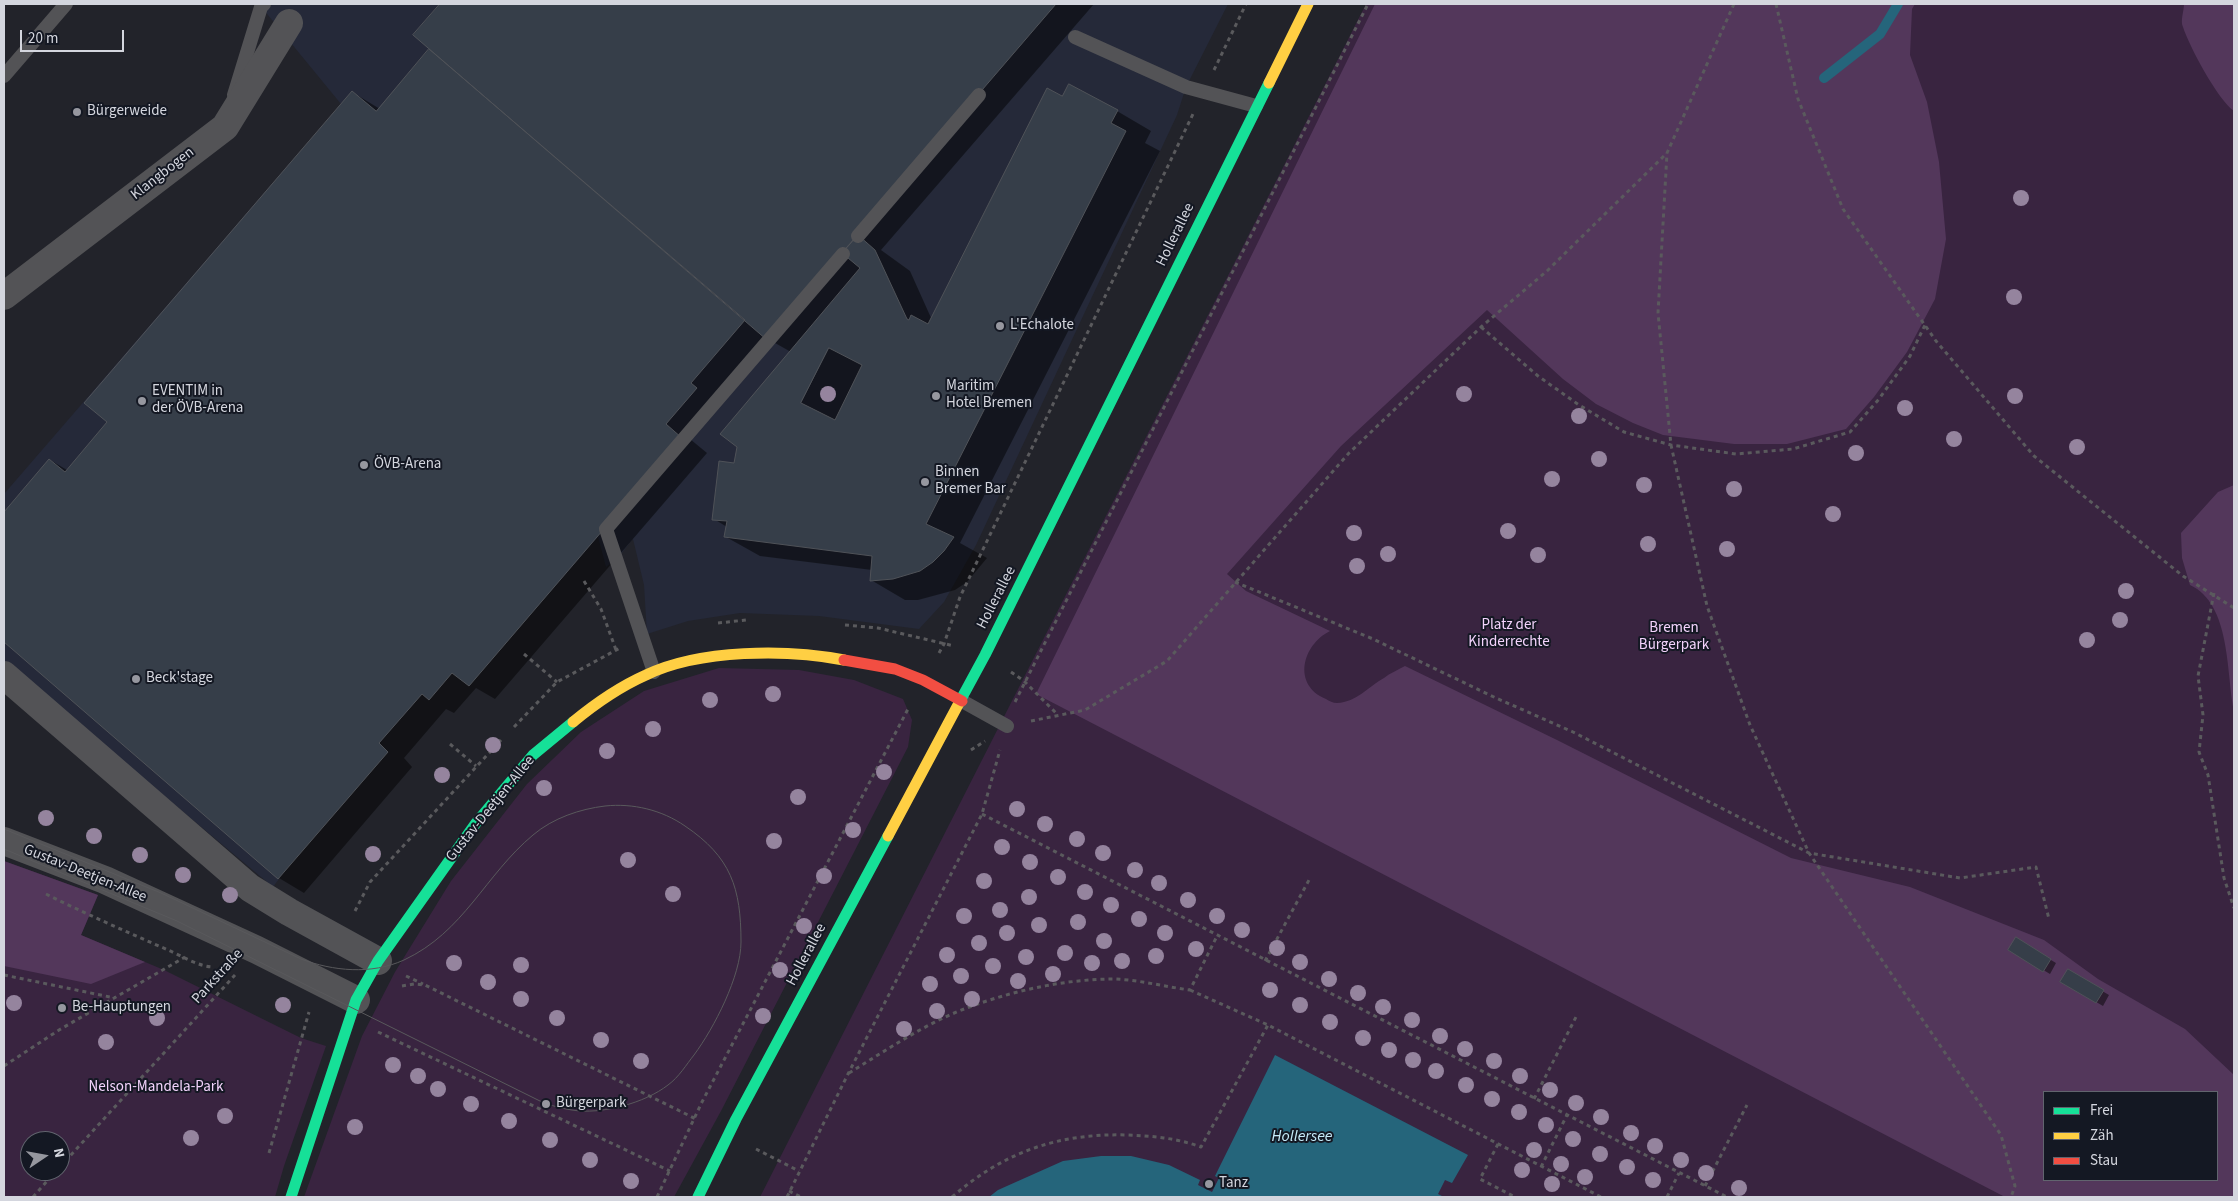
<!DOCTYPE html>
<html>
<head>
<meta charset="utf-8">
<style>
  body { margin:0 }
  #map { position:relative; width:2238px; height:1201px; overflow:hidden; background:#22232a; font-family:"Source Sans 3",sans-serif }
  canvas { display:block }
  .frame { position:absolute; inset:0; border:5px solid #d4d6de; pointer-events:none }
  .legend { position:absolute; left:2043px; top:1091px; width:175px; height:90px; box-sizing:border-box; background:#141823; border:1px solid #61646e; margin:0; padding:6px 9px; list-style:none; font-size:15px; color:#d4d6de }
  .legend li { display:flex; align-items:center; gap:10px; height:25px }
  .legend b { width:25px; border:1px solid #61646e }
  .north { position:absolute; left:20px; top:1131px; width:50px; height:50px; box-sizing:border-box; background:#141823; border:1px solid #61646e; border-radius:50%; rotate:78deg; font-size:14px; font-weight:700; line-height:20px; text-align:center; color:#d4d6de }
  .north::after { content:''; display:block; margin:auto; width:18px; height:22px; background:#96979f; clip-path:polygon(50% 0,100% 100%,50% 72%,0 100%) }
  .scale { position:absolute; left:20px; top:30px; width:104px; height:22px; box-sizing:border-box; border:2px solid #d4d6de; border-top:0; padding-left:6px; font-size:15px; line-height:18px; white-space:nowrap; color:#d4d6de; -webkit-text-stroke:4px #141823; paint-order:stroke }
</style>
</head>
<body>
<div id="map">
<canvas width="2238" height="1201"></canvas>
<div class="frame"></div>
<ul class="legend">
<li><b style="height:6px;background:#16e098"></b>Frei</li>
<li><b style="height:6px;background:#ffcf43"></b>Zäh</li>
<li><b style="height:6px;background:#f24e42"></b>Stau</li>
</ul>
<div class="north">N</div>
<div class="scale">20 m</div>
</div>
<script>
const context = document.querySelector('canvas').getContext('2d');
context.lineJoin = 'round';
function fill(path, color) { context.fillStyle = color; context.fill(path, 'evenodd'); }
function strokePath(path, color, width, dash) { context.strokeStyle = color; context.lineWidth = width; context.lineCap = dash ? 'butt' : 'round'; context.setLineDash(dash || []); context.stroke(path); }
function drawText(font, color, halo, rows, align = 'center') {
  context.font = font + ' "Source Sans 3",sans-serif'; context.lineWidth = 4; context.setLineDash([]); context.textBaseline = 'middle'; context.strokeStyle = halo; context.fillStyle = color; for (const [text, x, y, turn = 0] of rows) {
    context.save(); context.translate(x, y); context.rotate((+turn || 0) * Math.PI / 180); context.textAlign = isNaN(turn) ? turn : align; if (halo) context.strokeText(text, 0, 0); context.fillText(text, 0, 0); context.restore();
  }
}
fill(new Path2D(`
  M270,4H1228L1186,87L1177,115L976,545L944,602L919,629L819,616L740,613L688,621L647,634L644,585L633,539L616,560L606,567L598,537L469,686L452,673L429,700L422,694L380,743L273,887L4,662V494L341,104L263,9Z`), '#252939');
fill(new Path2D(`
  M1366,4H2234V1197H760ZM2044,1092H2217V1180H2044Z
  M719,668L799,670L854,680L903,699L912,720L908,747L721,1111L674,1197H304L362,1036L395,972L451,881L527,784L581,732L644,691Z
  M4,861L98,895L81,935L164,970L301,1038L326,1046L284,1166L275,1197H4ZM30,1141H60V1171H30Z`), '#392440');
fill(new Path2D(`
  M1375,4H1915L1912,9L1910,55L1927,102L1939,162L1946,239L1935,299L1907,352L1874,397L1846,429L1787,444H1734L1663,435L1633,423L1596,404L1563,379L1487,310L1341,446L1227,574L1246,591L1330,631C1302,645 1292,685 1326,699C1329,701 1333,703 1337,703C1357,702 1368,687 1384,678C1390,673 1398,670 1405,666L1557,740L1791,858L1910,887L2044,940L2098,979L2185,1029L2234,1075V1197H2005L1036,694ZM2044,1092H2217V1180H2044Z
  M2184,4H2234V111C2218,100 2189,46 2183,27C2180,21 2184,11 2184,4Z
  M2234,485V711C2226,672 2231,604 2190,585L2182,558L2181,533L2218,492Z
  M4,861L98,895L81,935L145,962L91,984L4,966Z`), '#53375b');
fill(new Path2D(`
  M1275,1055L1468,1155L1452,1183L1445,1180L1438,1194L1444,1197H989L998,1190L1063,1161L1101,1156H1131L1169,1165L1200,1180L1198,1185L1212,1192L1219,1178L1215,1176Z`), '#25657b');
fill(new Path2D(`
  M441,4H1094L881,250L910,271L932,320L1062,98L1117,111L1151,131L1145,143L1160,151L960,543L987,558L967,582L955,590L918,600H905L871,580L872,570L760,556L726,537L727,527L714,519L736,465L791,352L768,339L690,439L707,453L495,699L476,688L454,713L446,709L404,758L412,767L304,893L279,878L4,640V514L50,460L67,470L109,422L352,92L380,109L431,49L415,35Z
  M2016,939L2056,963L2050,974L2010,950Z
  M2068,971L2109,995L2103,1006L2062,982Z`), '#0007');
strokePath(new Path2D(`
  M1824,78L1880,34L1898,4`), '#25657b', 10);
const building = new Path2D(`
  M440,4H1056L767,340L413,35Z
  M429,49L745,320L691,383L697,388L666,424L682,438L469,686L452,673L429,700L422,694L379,743L388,752L278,879L4,642V512L49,459L65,472L107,422L84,403L352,91L376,111Z
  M1069,84L1118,110L1111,123L1126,131L926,524L954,537L944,551L933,562L920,571L893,579L870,581L872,556L724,537L727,521L712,520L719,461L734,463L737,447L720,434L860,268L842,253L858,235L875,250L907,319L909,320L911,315L928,324L1047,88L1062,96ZM829,348L862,365L835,420L801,403Z
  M2016,937L2051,959L2043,972L2008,950Z
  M2068,969L2104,990L2096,1003L2060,982Z`);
fill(building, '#363e49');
strokePath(building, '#4f5258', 1);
strokePath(new Path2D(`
  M1734,4L1667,153L1658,313L1671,445L1707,606L1750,725L1809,853L2001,1135L2015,1186L2011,1197
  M1776,4L1798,99L1843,209L1936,341L2034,456L2183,576L2234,608
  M1214,70L1246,4
  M1481,327L1538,376L1579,405L1624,432L1671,445L1736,454L1793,449L1850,432L1879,399L1910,356L1925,325
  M584,581L601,609L616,650
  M1235,582L1373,639L1496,698L1573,732L1809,853L1960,878L2036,867L2049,919
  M2214,593L2198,676L2203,715L2199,752L2208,775L2224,878L2234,908
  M718,623L746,620
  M845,625L878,628L954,646
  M939,653L944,644L960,597L1193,114
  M524,654L557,682
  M1011,672L1024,681L1058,715
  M1015,702L1368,4
  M1031,721L1085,710L1167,661L1349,453L1481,327L1547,271L1667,153
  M514,727L557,682L620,648
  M450,744L476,766
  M971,750L985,741
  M982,814L1727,1197
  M46,894C86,914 127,932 168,950C182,956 199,967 214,967
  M355,911L370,882L501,740
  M1265,961L1309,880
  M4,975L115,998
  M406,976L423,984
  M402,986L414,984L425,985L696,1119
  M1190,990L1268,1025L1601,1197
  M378,1032L670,1171
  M4,1066L59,1030L185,957
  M849,1073C885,1051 920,1027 959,1011C1007,992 1062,979 1115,979C1140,980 1166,987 1190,990L1217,936
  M1534,1099L1576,1017
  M1498,1144L1480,1179L1515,1197
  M756,1149L799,1171
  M269,1153L309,1012
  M60,1167L235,975
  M1541,1167L1567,1115
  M1705,1186L1747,1105
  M789,1191L801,1197
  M33,1197L56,1171
  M657,1197L702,1102L908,709
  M787,1197L848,1074L982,814L1000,750
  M952,1197C1004,1152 1058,1133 1127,1135C1153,1136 1176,1138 1201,1147L1268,1025
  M1667,1197L1679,1173`), '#5a5a5d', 3, [4, 4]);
strokePath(new Path2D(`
  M1075,37L1186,87L1256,106
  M4,76L66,4
  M234,95L261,7L264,4
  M858,236L979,95
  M654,672L606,529L843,254
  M962,701L1007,726`), '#535356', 14);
strokePath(new Path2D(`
  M4,296L225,127L289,23
  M4,675L250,888L289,912L378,961
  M4,841L105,880L257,950L356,1000`), '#535356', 28);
strokePath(new Path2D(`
  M959,703L985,655L1269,83
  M291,1197L356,1000L378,961L476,823L533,755L573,722
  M698,1197L736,1119L888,836`), '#16e098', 11);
strokePath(new Path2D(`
  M1269,83L1308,4
  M573,722C596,703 619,687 646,675C700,649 787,649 844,660
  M888,836L959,703`), '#ffcf43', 11);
strokePath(new Path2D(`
  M844,660L895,669L923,680L962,701`), '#f24e42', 11);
strokePath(new Path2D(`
  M4,829L161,893L301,959C333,971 371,975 404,960C464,932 485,875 533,835C553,818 580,809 605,806C633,803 662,810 685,826C731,857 741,888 741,942C741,976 714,1028 694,1055C686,1065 679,1077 668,1085C645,1103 601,1115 572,1110C563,1109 555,1106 546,1104L177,921L4,849`), '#59595c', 1);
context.fillStyle = '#95849e';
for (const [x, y] of [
  [2021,198],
  [2014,297],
  [828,394],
  [1464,394],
  [2015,396],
  [1905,408],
  [1579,416],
  [1954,439],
  [2077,447],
  [1856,453],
  [1599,459],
  [1552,479],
  [1644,485],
  [1734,489],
  [1833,514],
  [1508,531],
  [1354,533],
  [1648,544],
  [1727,549],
  [1388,554],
  [1538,555],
  [1357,566],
  [2126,591],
  [2120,620],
  [2087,640],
  [773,694],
  [710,700],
  [653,729],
  [493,745],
  [607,751],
  [884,772],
  [442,775],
  [544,788],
  [798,797],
  [1017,809],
  [46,818],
  [1045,824],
  [853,830],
  [94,836],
  [1077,839],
  [774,841],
  [1002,847],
  [1103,853],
  [373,854],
  [140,855],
  [628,860],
  [1030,862],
  [1135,870],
  [183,875],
  [824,876],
  [1058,877],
  [984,881],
  [1159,883],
  [1085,892],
  [673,894],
  [230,895],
  [1029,897],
  [1188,900],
  [1111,905],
  [1000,910],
  [964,916],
  [1217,916],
  [1139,919],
  [1078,922],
  [1039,925],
  [804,926],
  [1242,930],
  [1007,933],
  [1165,933],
  [1104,941],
  [979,943],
  [1277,948],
  [1196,949],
  [1065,953],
  [947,955],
  [1156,956],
  [1026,957],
  [1122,961],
  [1300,962],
  [454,963],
  [1092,963],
  [521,965],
  [993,966],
  [780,970],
  [1053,974],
  [961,976],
  [1329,979],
  [1018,981],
  [488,982],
  [930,984],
  [1270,990],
  [1358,993],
  [521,999],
  [972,999],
  [14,1003],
  [283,1005],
  [1300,1005],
  [1383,1007],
  [937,1011],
  [763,1016],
  [157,1018],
  [557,1018],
  [1412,1020],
  [1330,1022],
  [904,1029],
  [1440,1036],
  [1363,1038],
  [601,1040],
  [106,1042],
  [1465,1049],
  [1389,1050],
  [1413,1060],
  [641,1061],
  [1494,1061],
  [393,1065],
  [1436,1071],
  [418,1076],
  [1520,1076],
  [1466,1085],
  [438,1089],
  [1550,1090],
  [1492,1099],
  [1576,1103],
  [471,1104],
  [1519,1112],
  [225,1116],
  [1601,1117],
  [509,1121],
  [1546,1125],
  [355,1127],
  [1631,1133],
  [191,1138],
  [1573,1139],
  [550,1140],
  [1655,1146],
  [1534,1150],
  [1600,1154],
  [590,1160],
  [1681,1160],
  [1561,1164],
  [1627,1167],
  [1522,1170],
  [1706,1173],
  [1585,1177],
  [1653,1180],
  [631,1181],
  [1552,1184],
  [1739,1188]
]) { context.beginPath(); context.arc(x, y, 8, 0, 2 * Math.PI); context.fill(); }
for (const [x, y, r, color] of [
  [77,112,5,"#96979f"],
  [1000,326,5,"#96979f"],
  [936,396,5,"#96979f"],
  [142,401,5,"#96979f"],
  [364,465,5,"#96979f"],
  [925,482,5,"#96979f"],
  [136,679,5,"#96979f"],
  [62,1008,5,"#96979f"],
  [546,1104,5,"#96979f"],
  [1209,1184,5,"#96979f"]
]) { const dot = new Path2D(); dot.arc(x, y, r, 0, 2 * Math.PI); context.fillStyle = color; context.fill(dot); strokePath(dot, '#141823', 2); }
drawText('15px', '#d4d6de', '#141823', [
  ["Bürgerweide",87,112],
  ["L'Echalote",1010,326],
  ["Maritim",946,387],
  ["Hotel Bremen",946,404],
  ["EVENTIM in",152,392],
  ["der ÖVB-Arena",152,409],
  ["ÖVB-Arena",374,465],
  ["Binnen",935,473],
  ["Bremer Bar",935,490],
  ["Beck'stage",146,679],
  ["Be-Hauptungen",72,1008],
  ["Bürgerpark",556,1104],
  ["Tanz",1219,1184]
], 'left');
drawText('15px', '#d4d6de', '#141823', [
  ["Klangbogen",163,174,-38],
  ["Hollerallee",1176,235,-64],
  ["Hollerallee",997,598,-63],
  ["Gustav-Deetjen-Allee",491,809,-51],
  ["Gustav-Deetjen-Allee",85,874,22],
  ["Hollerallee",807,955,-62],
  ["Parkstraße",218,977,-48]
]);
drawText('15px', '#f3d3fc', '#141823', [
  ["Platz der",1509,626],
  ["Kinderrechte",1509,643],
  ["Bremen",1674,629],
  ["Bürgerpark",1674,646],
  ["Nelson-Mandela-Park",156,1088]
]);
drawText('italic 16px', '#c5eaf8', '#141823', [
  ["Hollersee",1302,1137]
]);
</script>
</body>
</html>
